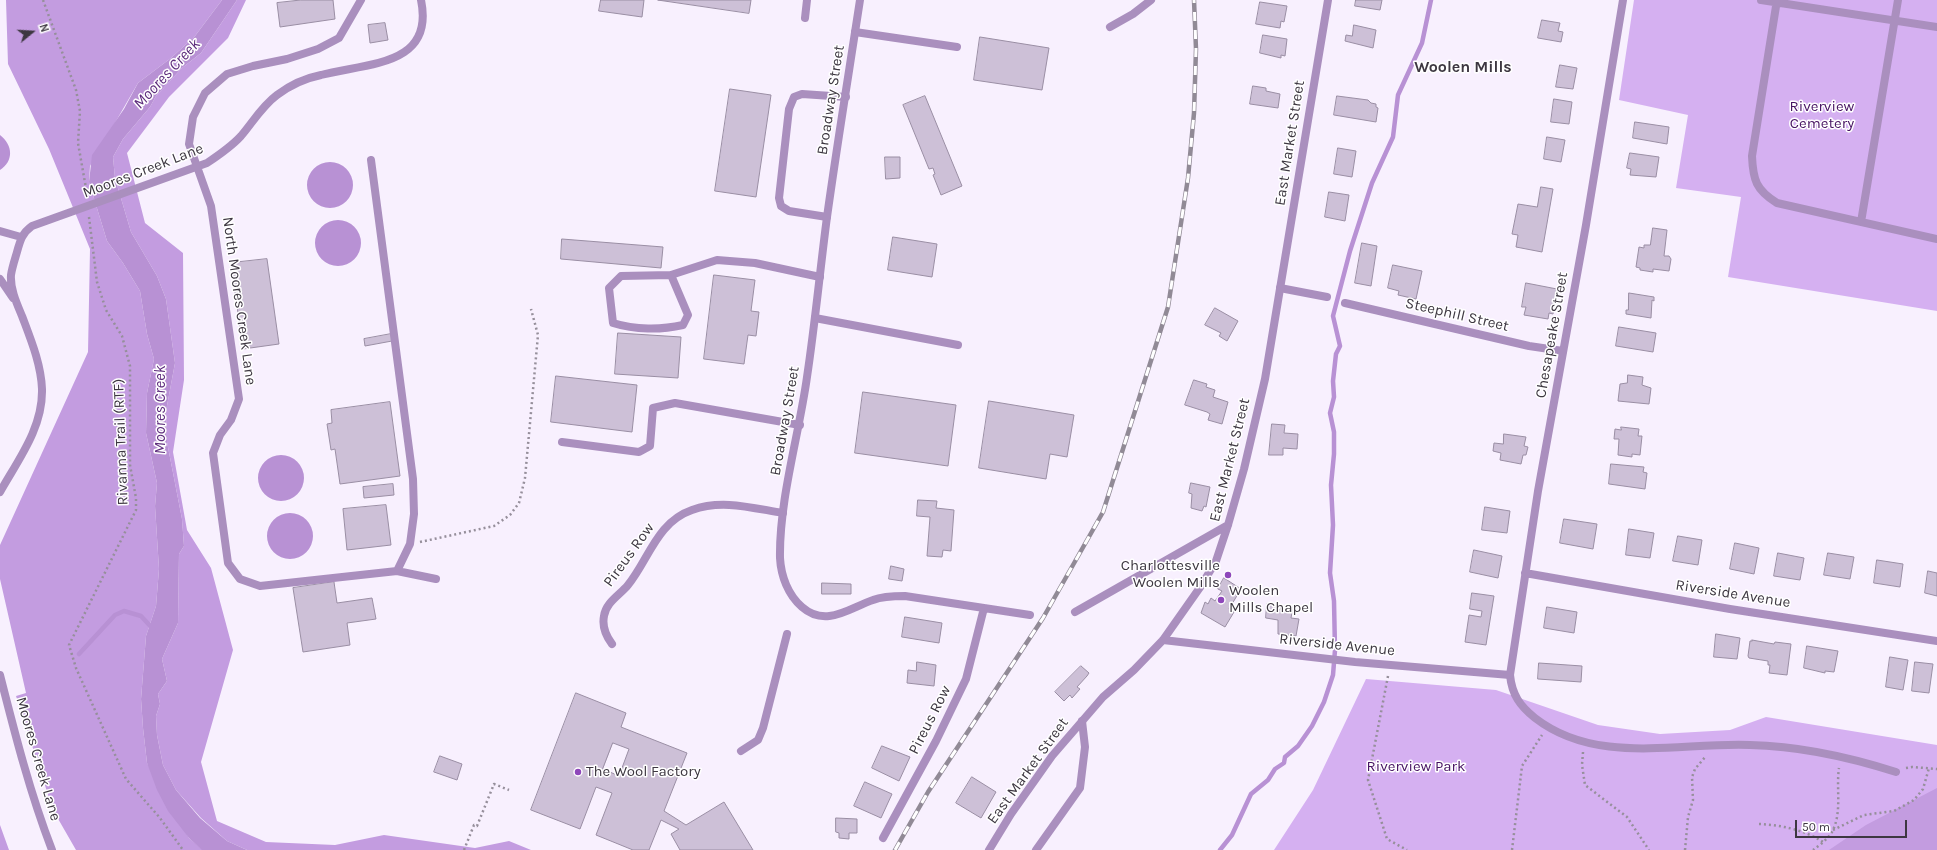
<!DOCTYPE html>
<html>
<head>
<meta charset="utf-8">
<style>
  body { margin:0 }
  #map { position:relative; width:1937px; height:850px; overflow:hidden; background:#f8f0fe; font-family:Karla,sans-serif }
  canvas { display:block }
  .north { position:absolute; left:12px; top:12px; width:40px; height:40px; -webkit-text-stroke:3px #fff; paint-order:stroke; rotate:72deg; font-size:11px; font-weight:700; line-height:16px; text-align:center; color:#3d3741 }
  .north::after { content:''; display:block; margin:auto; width:14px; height:18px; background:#3d3741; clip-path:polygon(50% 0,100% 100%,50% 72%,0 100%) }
  .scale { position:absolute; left:1795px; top:820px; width:112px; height:18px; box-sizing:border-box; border:2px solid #3d3741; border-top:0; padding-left:5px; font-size:12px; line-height:14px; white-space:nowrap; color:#3d3741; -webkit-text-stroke:3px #fff; paint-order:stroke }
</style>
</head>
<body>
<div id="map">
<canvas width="1937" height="850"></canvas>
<div class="north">N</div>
<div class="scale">50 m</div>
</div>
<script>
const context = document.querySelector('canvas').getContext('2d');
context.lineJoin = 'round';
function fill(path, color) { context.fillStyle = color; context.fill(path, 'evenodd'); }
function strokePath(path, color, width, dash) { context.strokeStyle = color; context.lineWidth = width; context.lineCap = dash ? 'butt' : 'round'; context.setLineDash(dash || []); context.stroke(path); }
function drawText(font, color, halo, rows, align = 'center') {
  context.font = font + ' Karla,sans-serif'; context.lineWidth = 3; context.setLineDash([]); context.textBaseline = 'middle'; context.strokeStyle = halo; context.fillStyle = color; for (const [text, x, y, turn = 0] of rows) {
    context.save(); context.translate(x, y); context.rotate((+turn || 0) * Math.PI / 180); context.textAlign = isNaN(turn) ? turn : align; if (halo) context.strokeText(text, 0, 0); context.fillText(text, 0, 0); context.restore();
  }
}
fill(new Path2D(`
  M1634,0H1937V311L1728,277L1741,197L1676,188L1688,115L1619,100Z
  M1366,679L1496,690L1598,725L1660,734L1730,730L1766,717L1937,745V850H1274L1313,790Z`), '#d5b0f1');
fill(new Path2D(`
  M6,0H222L195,36L171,58L138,83L90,166L89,182L107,241L123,263L140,291L147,334L154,359L147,393L146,433L157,483L155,506L159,569L156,606L146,636L141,699L143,728L147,763L189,838L203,850H76L53,810L16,696L26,693L0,579V545L88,352L90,249L49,149L8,64Z
  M237,0H246L228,38L169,97L127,153L145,223L183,253L184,380L173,452L187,530L211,568L233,650L201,762L217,821L266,842L335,845L384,835L475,848L509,841L531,850H247L227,841L201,818L176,790L163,765L157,735L156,716L160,704L158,694L167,681L162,659L178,623L179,554L184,546L182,519L167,442L166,411L175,363L166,299L157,276L131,232L115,178L113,157L123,139L150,107L156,96L182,68L201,53Z
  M1937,788V850H1829L1866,825Z
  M0,825L9,850H0Z`), '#c39ce0');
fill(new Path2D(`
  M222,0H237L201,53L182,68L156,96L150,107L123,139L113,157L115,178L131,232L157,276L166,299L175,363L166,411L167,442L182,519L184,546L179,554L178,623L162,659L167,681L158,694L160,704L156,716L157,735L163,765L176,790L200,818L227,841L247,850H202L189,838L168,811L157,790L147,763L143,728L141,699L146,636L156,606L159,569L155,506L157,483L146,433L147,393L154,359L147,334L140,291L123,263L107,241L89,182L92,155L124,109L138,83L171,58L195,36Z
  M0,135C13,145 14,161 0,170Z
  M307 185a23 23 0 1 1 46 0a23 23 0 1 1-46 0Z
  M315 243a23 23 0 1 1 46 0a23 23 0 1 1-46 0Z
  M258 478a23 23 0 1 1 46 0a23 23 0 1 1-46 0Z
  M267 536a23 23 0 1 1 46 0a23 23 0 1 1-46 0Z`), '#b891d4');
strokePath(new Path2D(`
  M79,654L115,615L124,611L141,616L153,629
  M1220,850L1232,835L1251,794L1268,780L1275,769L1284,763L1285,757L1298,746L1312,726L1324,702L1333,675L1335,650L1334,601L1330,573L1333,525L1331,485L1334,454V432L1330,413L1334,397L1333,381L1336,354L1340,346L1333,316L1350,251L1372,183L1393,137L1398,95L1422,43L1431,0`), '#b891d4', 4.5);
const building = new Path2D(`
  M301,0H333L335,19L280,27L277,3Z
  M601,0H644L642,17L599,11Z
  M658,0H751L749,13Z
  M1356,0H1382L1380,10L1355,6Z
  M1260,2L1287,6L1284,22L1281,21L1280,28L1256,24Z
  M1542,20L1560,23L1558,31L1563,32L1561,42L1538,38Z
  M385,23L388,40L370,43L368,25Z
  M1354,25L1376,30L1373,48L1345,41L1346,35L1352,36Z
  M1263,35L1287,39L1285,56L1281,55V58L1260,53Z
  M980,37L1049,48L1042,90L974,80Z
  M1560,65L1577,68L1573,89L1556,87Z
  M1253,86L1266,88V91L1280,94L1278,108L1250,104Z
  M730,89L771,95L756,197L715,191Z
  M925,96L962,186L941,195L933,175L935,174L933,168L929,169L903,105Z
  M1337,96L1368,100L1371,103L1376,104V107L1378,108L1376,122L1334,115Z
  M1554,99L1572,102L1569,124L1551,122Z
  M1635,122L1669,127L1667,144L1633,138Z
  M1547,137L1565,140L1561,162L1544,159Z
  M1338,148L1356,151L1352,177L1334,174Z
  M1630,153L1659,157L1656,177L1630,175L1631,169L1627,168Z
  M885,157H900V178L886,179Z
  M1541,187L1553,189L1542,252L1516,247L1518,235L1512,234L1518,204L1537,207Z
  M1329,192L1349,195L1345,221L1325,217Z
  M1653,228L1667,230L1664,256H1669L1671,259L1669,271L1653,269V272L1640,270V268L1636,267L1639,247L1644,248V245H1650Z
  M893,237L937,244L932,277L888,270Z
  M562,239L663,247L661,268L561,259Z
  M1362,243L1377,246L1371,286L1355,283Z
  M267,259L279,344L243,349L231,263Z
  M1393,265L1422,271L1416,299L1398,295L1399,291L1388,288Z
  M714,275L755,280L751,311L759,312L756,336L748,335L744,364L704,359Z
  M1526,283L1557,289L1553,314L1549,313L1548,319L1524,315L1526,307H1522Z
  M1629,293L1654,297V301L1652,300L1651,318L1626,314V310H1628Z
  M1215,308L1238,321L1227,341L1219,336L1221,333L1205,325Z
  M1619,327L1656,333L1653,352L1616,346Z
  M618,333L681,337L678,378L615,374Z
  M391,334L392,341L365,346L364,339Z
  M1628,375L1643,377L1642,385L1651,388L1649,404L1618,401L1620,384L1627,383Z
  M556,376L637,385L632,432L551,422Z
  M1194,380L1207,384L1206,387L1215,390L1213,397L1228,402L1222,424L1208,420L1210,414L1207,412L1185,405Z
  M863,392L956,405L948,466L855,453Z
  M989,401L1074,415L1067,457L1050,454L1046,479L979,468Z
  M390,402L400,476L340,484L335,449L331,450L327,424L332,423L331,410Z
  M1272,424L1285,425L1284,433L1298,434L1297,449L1283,448V455H1269Z
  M1621,427L1639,429L1638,436H1642L1640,455L1632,454V457L1618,455L1619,439H1614L1615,429L1621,430Z
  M1504,434L1526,437L1524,446L1528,447L1526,455H1523L1521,464L1500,460L1501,453L1493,451L1494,443L1503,444Z
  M1611,464L1644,467L1643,472L1647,473L1645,489L1609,484Z
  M1191,483L1210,487L1206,507L1204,506L1202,511L1191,508L1192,494L1189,493Z
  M393,484L394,495L364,498L363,487Z
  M918,500L937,501L936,508L954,510L951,551L943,550L942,557L927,556L930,517L917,516Z
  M386,505L391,545L347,550L343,509Z
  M1485,507L1510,511L1507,533L1482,530Z
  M1564,519L1597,524L1593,549L1560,543Z
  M1629,529L1654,533L1650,558L1626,555Z
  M1678,536L1702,540L1698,565L1673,561Z
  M1735,543L1759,548L1754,574L1730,569Z
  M1474,550L1502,556L1498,578L1470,572Z
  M1778,553L1804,558L1800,580L1774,576Z
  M1828,553L1854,557L1850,579L1824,575Z
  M1877,560L1903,564L1900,587L1874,583Z
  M891,566L904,569L902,581L889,579Z
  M1928,571L1937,573V596L1925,593Z
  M1224,578L1241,589L1229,609L1234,612L1225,627L1201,613L1205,602L1208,604L1211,598L1215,601L1222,591L1218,589Z
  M334,582L337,603L372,598L376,619L347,623L350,645L303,652L293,588Z
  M822,583L851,584V594H822Z
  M1472,593L1494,596L1486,645L1465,642L1469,615L1481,617L1482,611L1470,609Z
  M1267,604L1277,606V609L1280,610L1281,606L1293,607L1291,618L1299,619L1296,636L1278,634V620L1266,618Z
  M1547,607L1577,612L1574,633L1544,628Z
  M905,617L942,623L939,643L902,637Z
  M1716,634L1740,638L1737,659L1714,657Z
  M1752,640L1774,644L1775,642L1791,644L1787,675L1769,673L1770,665H1768V661L1749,658L1748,656L1750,641H1752Z
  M1807,646L1838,651L1834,672L1825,671V673L1804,668Z
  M1890,657L1908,660L1903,690L1886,687Z
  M917,662L936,665L934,686L907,683L908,670L916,671Z
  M1915,662L1933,664L1929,693L1912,691Z
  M1539,663L1582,666L1581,682L1538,679Z
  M1081,666L1089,673L1087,676L1077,687L1080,689L1072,698L1070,695L1064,701L1055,692Z
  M576,693L626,713L621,727L687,753L664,811L686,825L724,802L753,850H680L671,834L679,829L661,820L649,850H633L596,835L612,793L596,787L580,829L531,810ZM613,743L629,749L619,776L603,769Z
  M882,746L910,757L899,781L872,768Z
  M440,756L462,764L457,780L434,772Z
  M972,777L996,792L981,818L956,803Z
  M865,782L892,794L881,818L854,806Z
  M836,818L857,819V833H849V839L839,838V833L836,832Z`);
fill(building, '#cdc0d7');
strokePath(building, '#9a8ea4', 1);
strokePath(new Path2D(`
  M43,0L76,90L80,111L78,143L87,194
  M89,217L97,282L106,310L122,336L130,366V465L136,498V510L69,645L76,668L126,779L160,818L183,850
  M420,542L494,526L510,515L519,503L525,478L538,335L531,309
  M1388,676L1368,780L1387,839L1407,850
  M1583,752L1582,765L1585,785L1627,817L1649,850
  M1906,768L1912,767L1937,769
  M1759,824C1781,825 1805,830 1823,842
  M1833,830L1864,815L1894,811L1914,800L1923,789L1929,768
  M464,850L474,825L477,826L494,784L509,790
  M1512,850L1522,766L1542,735
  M1685,850L1688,817L1693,800L1692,777L1695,769L1706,756
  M1813,850C1820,845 1829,838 1833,830C1842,811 1836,788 1839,768`), '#968f9b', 2.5, [2, 3]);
strokePath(new Path2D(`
  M361,0L339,38L318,49L287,59L253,66L227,74L205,93L193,117L189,144L211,206L239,399L231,420L220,435L213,453L228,563L240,579L260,586L397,571L410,544L414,514L413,479L371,160
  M1761,0L1937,27
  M1777,0L1752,156C1753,180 1756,190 1777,203L1937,239
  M805,18L807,0
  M1110,27L1133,14L1151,0
  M855,32L957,47
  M827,217L789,211L781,206L779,198L789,109L794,97L802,94L846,97
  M1861,222L1898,0
  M0,231L21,237
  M671,275L688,315L683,325C661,330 635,330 613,323L609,288L621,276L671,275L717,260L755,263L820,277
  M0,279L13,298
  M1280,288L1327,297
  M1345,303L1529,346L1563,351
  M815,318L958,345
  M562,442L639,452L650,446L653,408L675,403L800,425
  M0,492C18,460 43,428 42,389C41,364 31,340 22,316C17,304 10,289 11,275C12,268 15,259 17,252C20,241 22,233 32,226L207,163C219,155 231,147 241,136C253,122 262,106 277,95C289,86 306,78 321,75C365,63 435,67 421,0
  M397,571L436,579
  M612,644C606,636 602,626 604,616C606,602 620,595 628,585C649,559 657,522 692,510C722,499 752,508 783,513
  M0,675C15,734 30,793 52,850
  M1510,675C1512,695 1520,706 1535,718C1597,766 1679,742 1750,745C1799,746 1849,757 1896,772
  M741,751L758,740L763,728L787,634
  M1036,850L1080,788L1085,747L1082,721`), '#aa8fbe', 8);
strokePath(new Path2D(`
  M860,0C849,72 837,145 827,217C820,270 815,324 807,377C799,435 779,500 780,558C781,576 788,595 802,607C826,628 849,608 873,600C883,596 895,596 905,596L1030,615
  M1525,573L1730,609L1937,641
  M1075,612L1228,525
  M1163,640L1355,662L1510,675L1538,491L1586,225L1623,0
  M883,838L936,741L966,679L984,608
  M989,850L1011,814L1052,756L1103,697L1134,670L1163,640L1201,586L1216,561L1228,525L1244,469L1265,379L1328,0`), '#aa8fbe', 8);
const rail = new Path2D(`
  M895,850L928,792L1043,618L1103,512L1168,307L1188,178L1194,113L1196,49L1194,0`);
strokePath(rail, '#918a96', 4.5);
strokePath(rail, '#fff', 3, [9]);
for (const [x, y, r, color] of [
  [1228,575,4,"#8e47ba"],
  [1221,600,4,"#8e47ba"],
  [578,772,4,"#8e47ba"]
]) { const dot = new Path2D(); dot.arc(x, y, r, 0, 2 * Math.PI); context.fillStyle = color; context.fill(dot); strokePath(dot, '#fff', 1.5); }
drawText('15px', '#3d3741', '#fff', [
  ["Broadway Street",831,100,-81],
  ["East Market Street",1290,143,-81],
  ["Moores Creek Lane",143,171,-21],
  ["North Moores Creek Lane",239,301,82],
  ["Steephill Street",1457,315,13],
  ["Chesapeake Street",1552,335,-80],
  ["Broadway Street",785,421,-80],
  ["Rivanna Trail (RTF)",121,442,-92],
  ["East Market Street",1230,460,-76],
  ["Pireus Row",629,555,-54],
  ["Riverside Avenue",1733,594,9],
  ["Riverside Avenue",1337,645,6],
  ["Pireus Row",930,720,-63],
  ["Moores Creek Lane",38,759,74],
  ["East Market Street",1028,771,-54]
]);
drawText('15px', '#461262', '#fff', [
  ["Riverview",1822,107],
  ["Cemetery",1822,124],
  ["Riverview Park",1416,767]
]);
drawText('15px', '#3d3741', '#fff', [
  ["Charlottesville",1220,566,"right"],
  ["Woolen Mills",1220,583,"right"],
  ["Woolen",1229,591],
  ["Mills Chapel",1229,608],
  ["The Wool Factory",586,772]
], 'left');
drawText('bold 16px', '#3d3741', '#fff', [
  ["Woolen Mills",1463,67]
]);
drawText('italic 16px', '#5d2c7c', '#fff', [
  ["Moores Creek",167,74,-47],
  ["Moores Creek",160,410,-90]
]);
</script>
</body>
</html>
